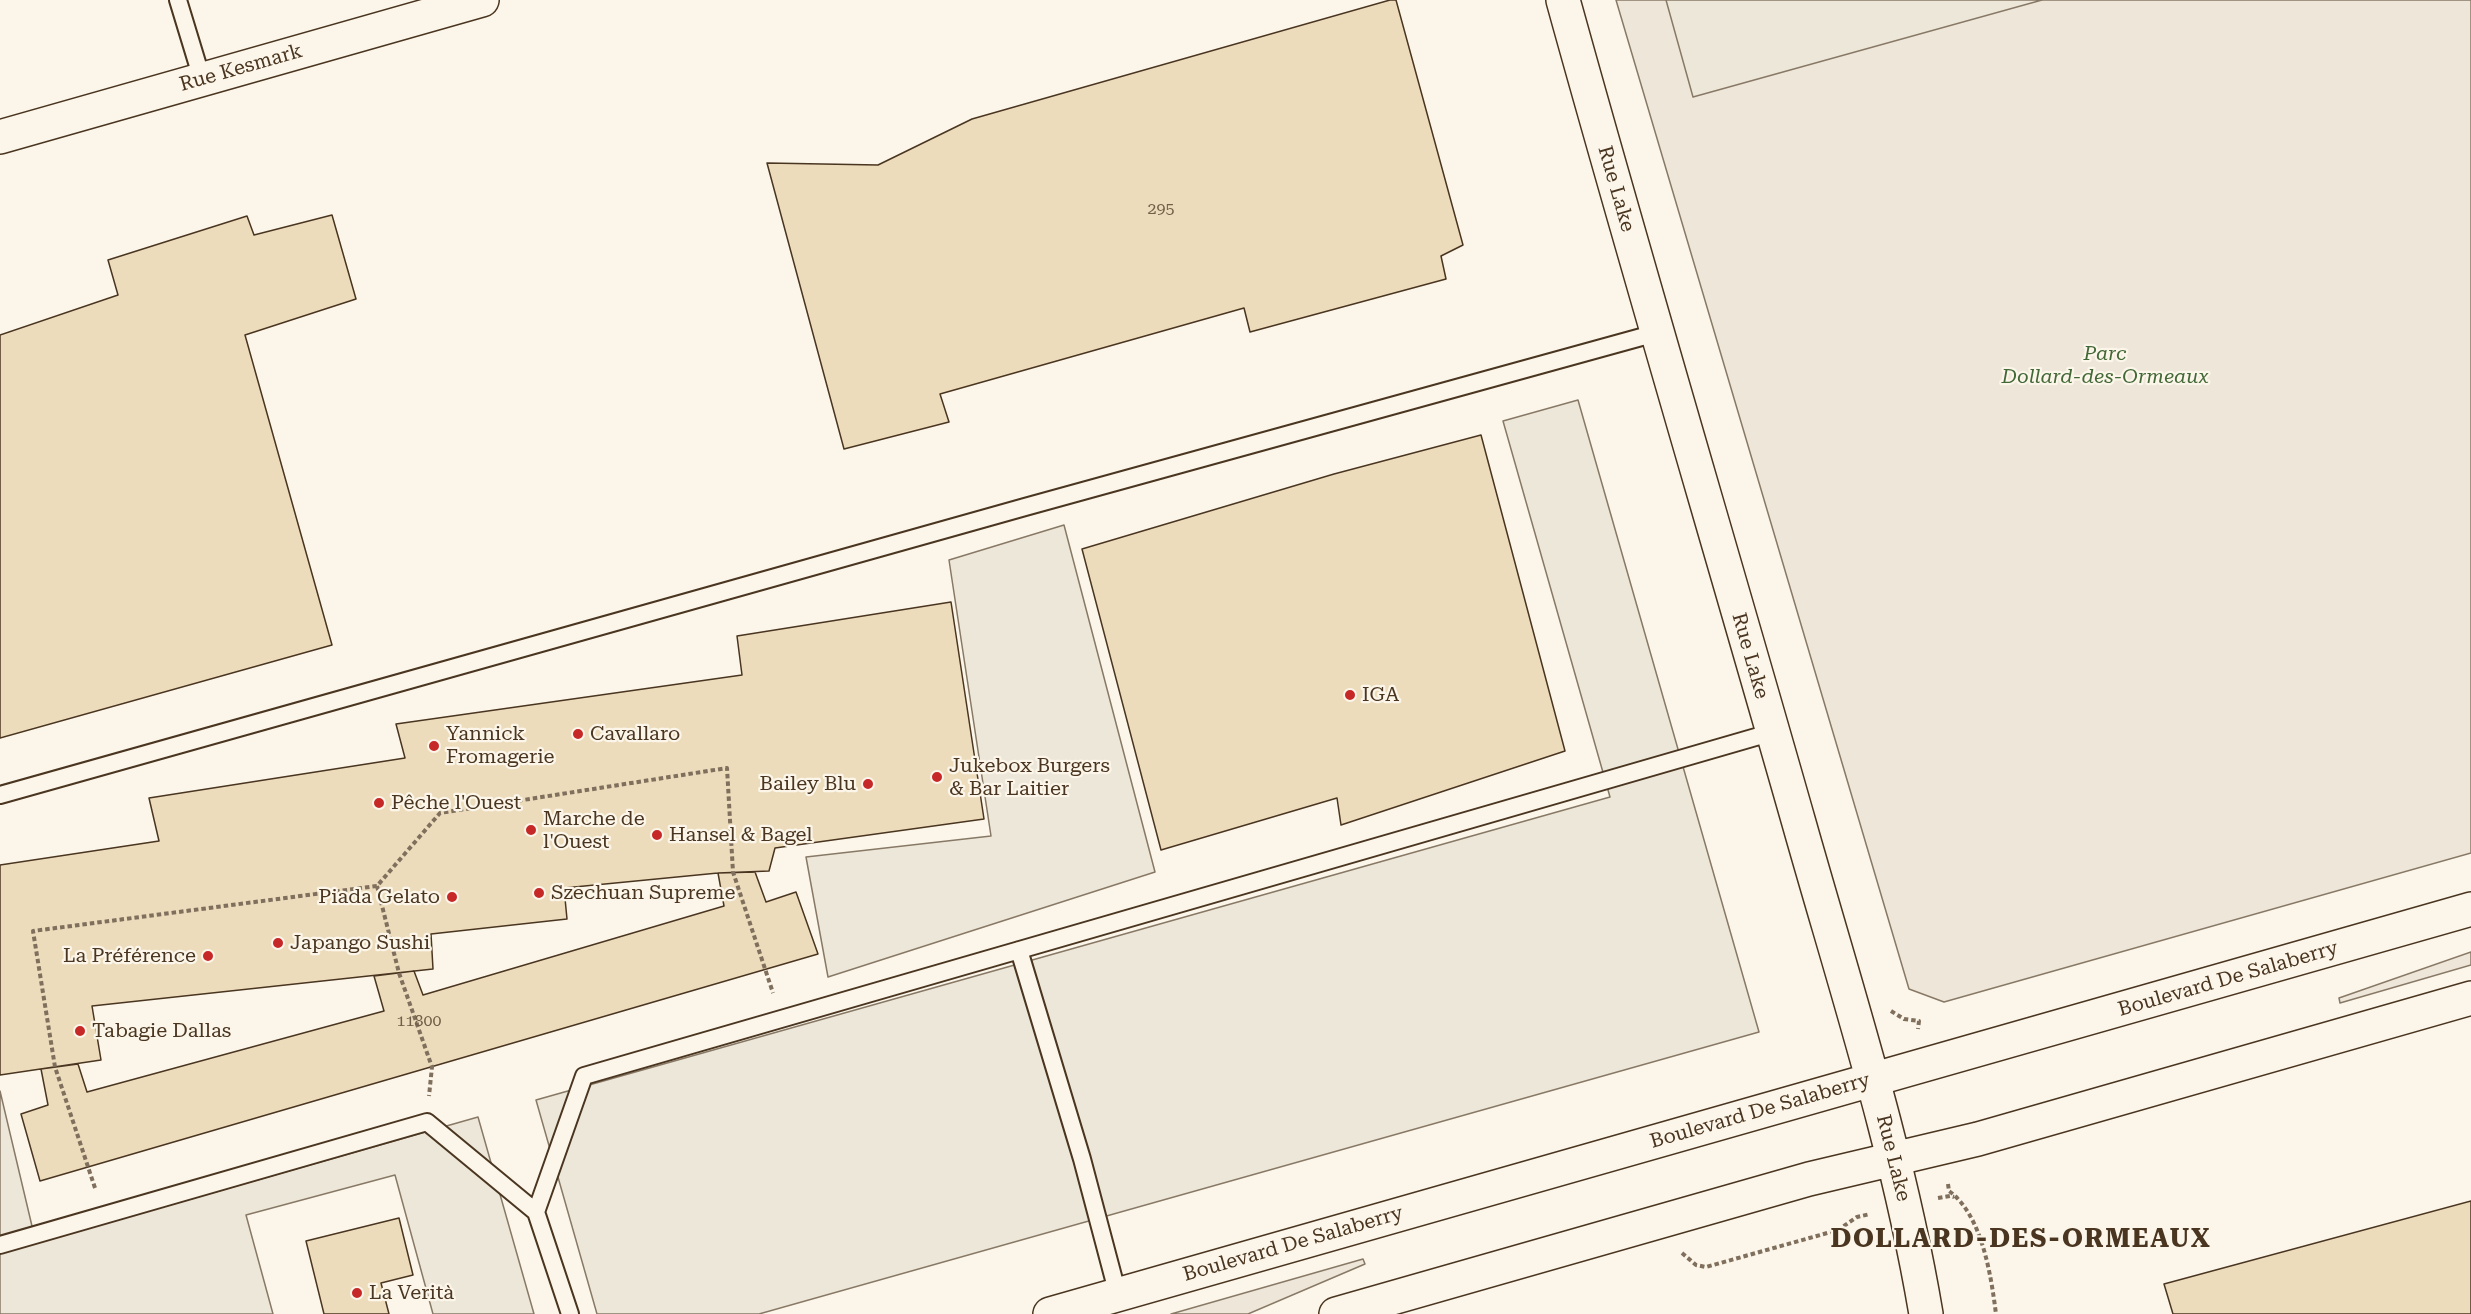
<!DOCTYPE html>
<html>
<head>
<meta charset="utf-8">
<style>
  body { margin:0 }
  canvas { display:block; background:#fbf6e9 }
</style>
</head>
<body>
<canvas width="2471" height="1314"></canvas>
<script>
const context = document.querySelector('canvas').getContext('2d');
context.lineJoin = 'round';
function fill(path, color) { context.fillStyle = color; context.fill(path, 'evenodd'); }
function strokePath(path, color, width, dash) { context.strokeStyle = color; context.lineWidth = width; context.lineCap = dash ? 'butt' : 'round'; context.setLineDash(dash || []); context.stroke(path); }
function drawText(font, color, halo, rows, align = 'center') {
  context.font = font + ' "Roboto Serif",serif'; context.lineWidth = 4.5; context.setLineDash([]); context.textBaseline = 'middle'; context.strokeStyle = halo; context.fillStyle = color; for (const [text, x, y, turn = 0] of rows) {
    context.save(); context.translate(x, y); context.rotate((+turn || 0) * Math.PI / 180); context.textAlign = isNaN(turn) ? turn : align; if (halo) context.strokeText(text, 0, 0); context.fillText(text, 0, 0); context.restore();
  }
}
const green = new Path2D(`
  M1616,0H2471V853L1944,1002L1909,989Z
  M2471,952V965L2340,1003L2339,998Z
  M1363,1259L1365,1264L1248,1314H1171Z`);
fill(green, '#ede6d9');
strokePath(green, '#887966', 1.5);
const parking = new Path2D(`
  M1666,0H2042L1693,97Z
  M1578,400L1759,1032L759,1314H597L536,1100L1610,797L1503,421Z
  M1064,525L1155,872L828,977L806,857L991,836L949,560Z
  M0,1091L36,1243L478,1117L534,1314H433L395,1175L246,1215L273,1314H0Z`);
fill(parking, '#ede7d9');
strokePath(parking, '#887966', 1.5);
const building = new Path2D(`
  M1390,0H1396L1463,245L1441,256L1446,279L1250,332L1244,308L940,394L949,422L844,449L767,163L878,165L972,119Z
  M332,215L356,299L245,335L332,645L0,738V335L118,295L108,260L247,216L254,235Z
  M1481,435L1565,751L1341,825L1337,798L1161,850L1082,549L1334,474Z
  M951,602L984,819L775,848L769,871L718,873L564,888L567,919L431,934L433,969L92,1006L101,1060L0,1075V865L159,841L149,798L405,758L396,724L742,675L737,636Z
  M755,872L766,902L796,892L818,954L40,1181L21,1114L48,1105L41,1069L78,1064L87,1092L384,1011L374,976L414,971L423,995L724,906L718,873Z
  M2471,1201V1314H2173L2164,1284Z
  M399,1218L413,1275L381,1283L389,1314H324L306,1241Z`);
fill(building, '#ecdcbc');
strokePath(building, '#4a3520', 1.5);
const lane = new Path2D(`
  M178,0L202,79
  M0,795L1025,507L1656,333
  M1019,950L1082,1159L1118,1295
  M536,1212L570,1314
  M0,1245L427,1122L536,1212L584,1076L1773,732`);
const street = new Path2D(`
  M0,137L482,0`);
const secondary = new Path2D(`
  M1563,0C1639,275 1721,549 1799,823C1845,986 1898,1147 1926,1314
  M1050,1314L2471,909
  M1336,1314L1809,1179L1978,1139L2471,998`);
strokePath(lane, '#4a3520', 20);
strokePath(street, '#4a3520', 36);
strokePath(secondary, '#4a3520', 36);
strokePath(new Path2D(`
  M377,886L399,973L432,1067L429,1096
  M1891,1011L1904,1019L1919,1021L1918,1029
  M1948,1184L1949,1191C1982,1215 1991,1275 1996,1314
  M95,1188L55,1067L33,931L377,886L440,813L727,768L733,872L773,993
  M1938,1198L1950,1196L1954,1197
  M1682,1253L1696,1265L1706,1267L1838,1230L1857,1217L1870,1214`), '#7f6f5c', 4, [4.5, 3]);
strokePath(lane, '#fbf6e9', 16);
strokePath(street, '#fbf6e9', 33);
strokePath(secondary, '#fbf6e9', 33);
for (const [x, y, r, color] of [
  [1350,695,6,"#c62828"],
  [578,734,6,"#c62828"],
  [434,746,6,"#c62828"],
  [937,777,6,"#c62828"],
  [868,784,6,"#c62828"],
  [379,803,6,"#c62828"],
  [531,830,6,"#c62828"],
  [657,835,6,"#c62828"],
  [539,893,6,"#c62828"],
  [452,897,6,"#c62828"],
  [278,943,6,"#c62828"],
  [208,956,6,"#c62828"],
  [80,1031,6,"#c62828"],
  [357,1293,6,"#c62828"]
]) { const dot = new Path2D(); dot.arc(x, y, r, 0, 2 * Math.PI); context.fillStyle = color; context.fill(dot); strokePath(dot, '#fbf6e9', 2); }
drawText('16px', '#725f47', null, [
  ["295",1161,209],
  ["11800",419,1021]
]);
drawText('20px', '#4a3520', '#fbf6e9', [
  ["Rue Kesmark",241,68,-16],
  ["Rue Lake",1616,189,74],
  ["Rue Lake",1750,656,74],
  ["Boulevard De Salaberry",2228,979,-16],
  ["Boulevard De Salaberry",1760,1111,-16],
  ["Rue Lake",1893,1158,76],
  ["Boulevard De Salaberry",1293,1244,-16]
]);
drawText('italic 20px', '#436837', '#fbf6e9', [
  ["Parc",2105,354],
  ["Dollard-des-Ormeaux",2105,377]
]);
drawText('20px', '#4a3520', '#fbf6e9', [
  ["IGA",1362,695],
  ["Yannick",446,734],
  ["Fromagerie",446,757],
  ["Cavallaro",590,734],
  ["Jukebox Burgers",949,766],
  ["& Bar Laitier",949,789],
  ["Bailey Blu",856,784,"right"],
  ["Pêche l'Ouest",391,803],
  ["Marche de",543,819],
  ["l'Ouest",543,842],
  ["Hansel & Bagel",669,835],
  ["Szechuan Supreme",551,893],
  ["Piada Gelato",440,897,"right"],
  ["Japango Sushi",290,943],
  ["La Préférence",196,956,"right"],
  ["Tabagie Dallas",92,1031],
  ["La Verità",369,1293]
], 'left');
context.letterSpacing = '1.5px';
drawText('bold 26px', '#4a3520', '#fbf6e9', [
  ["DOLLARD-DES-ORMEAUX",2021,1239]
]);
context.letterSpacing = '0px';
</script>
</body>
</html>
